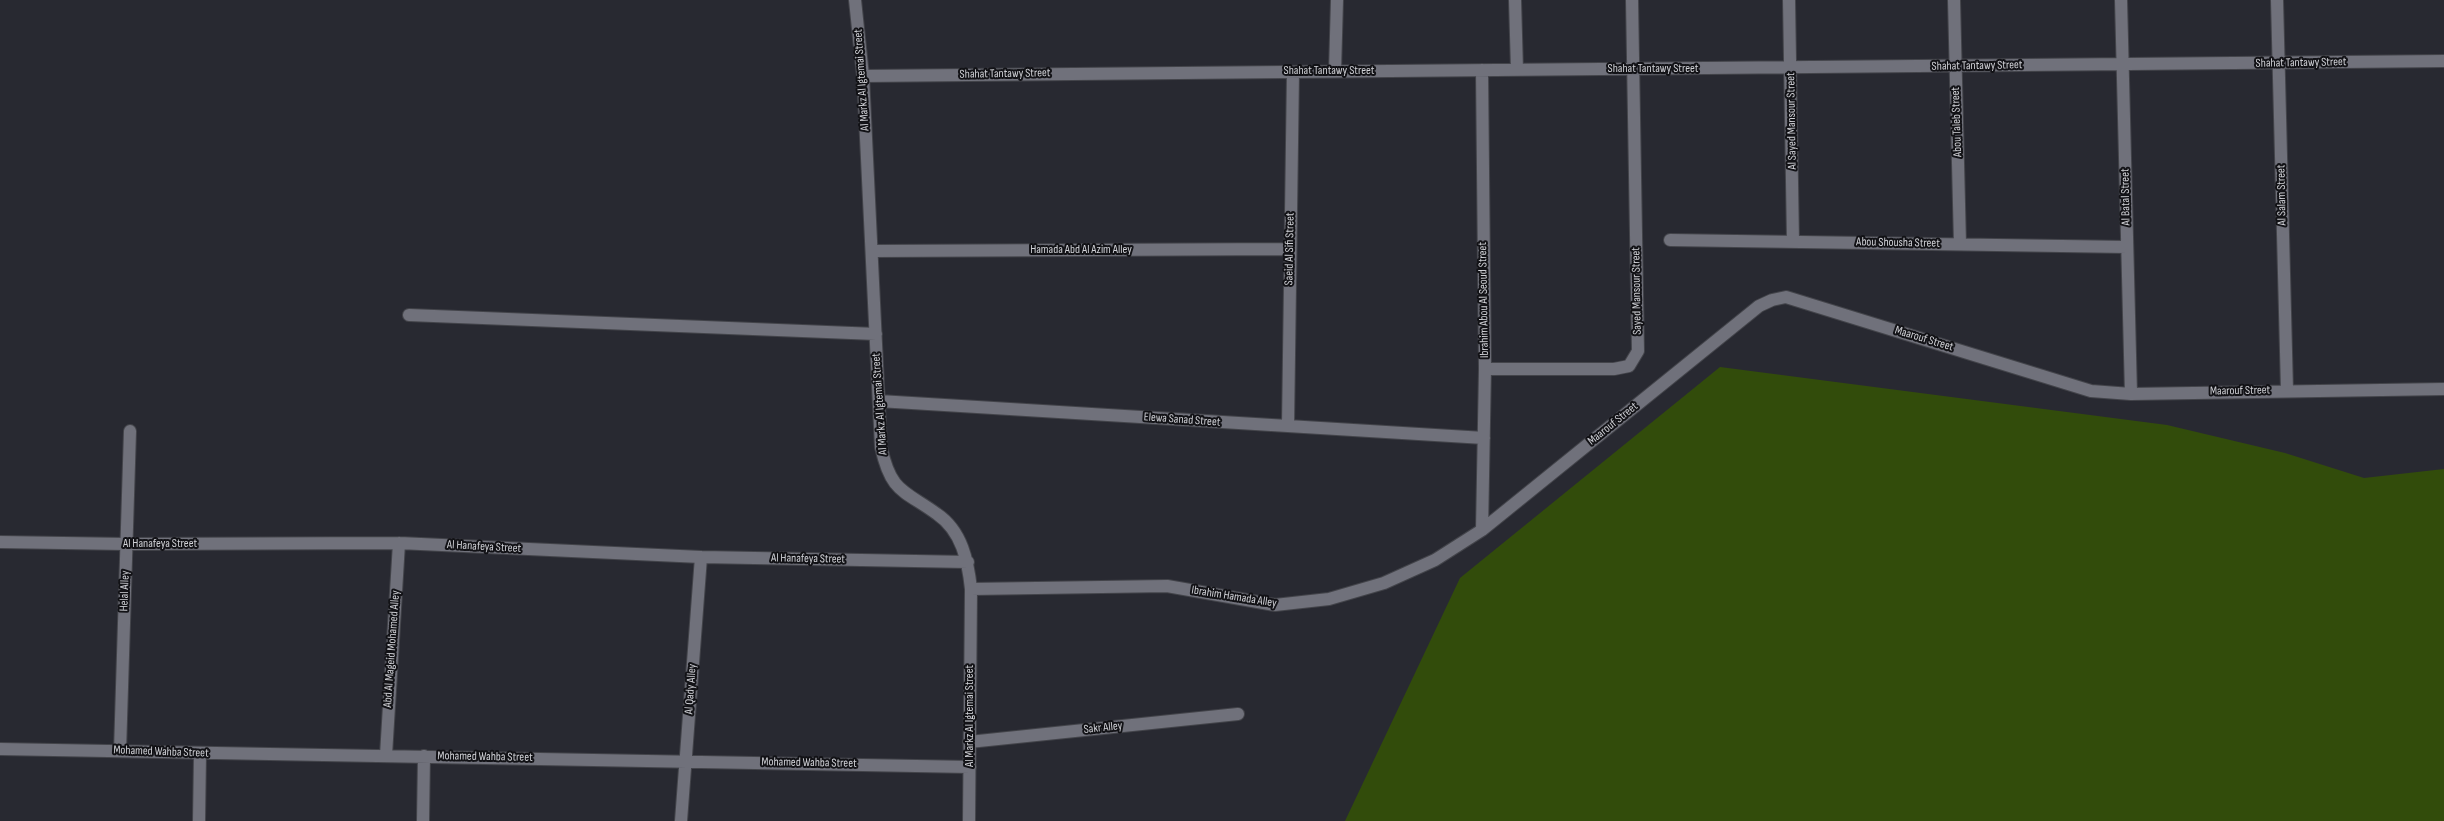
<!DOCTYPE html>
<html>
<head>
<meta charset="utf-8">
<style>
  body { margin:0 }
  canvas { display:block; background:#282931 }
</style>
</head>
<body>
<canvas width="2444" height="821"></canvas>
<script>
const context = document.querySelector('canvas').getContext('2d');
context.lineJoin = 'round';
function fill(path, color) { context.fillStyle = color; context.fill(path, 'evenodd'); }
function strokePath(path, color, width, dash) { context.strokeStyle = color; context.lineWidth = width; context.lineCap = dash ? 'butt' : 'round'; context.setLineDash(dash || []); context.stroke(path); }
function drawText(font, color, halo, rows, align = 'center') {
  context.font = font + ' "Sofia Sans Condensed",sans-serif'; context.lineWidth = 4; context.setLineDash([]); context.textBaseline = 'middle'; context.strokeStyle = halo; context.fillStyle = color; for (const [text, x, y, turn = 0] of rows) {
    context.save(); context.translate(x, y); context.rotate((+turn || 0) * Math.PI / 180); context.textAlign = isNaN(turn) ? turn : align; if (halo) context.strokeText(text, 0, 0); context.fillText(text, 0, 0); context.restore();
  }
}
fill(new Path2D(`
  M1720,367L2167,425L2285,453L2364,478L2444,469V821H1345L1460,578Z`), '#324c0b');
const minor = new Path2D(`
  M855,0L863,76L881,447C891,493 904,490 937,514C962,531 968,561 971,589L969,821
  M1515,0L1517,70
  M1789,0L1793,242
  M1954,0L1960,244
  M2121,0L2131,394
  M2277,0L2287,390
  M1482,70L1485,369L1482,530
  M1335,71L1337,0
  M863,76L2444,61
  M1670,240L2127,247
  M872,251L1290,249
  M409,315L876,334
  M1485,369H1614L1629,366L1638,351L1632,0
  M879,401L1484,438
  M1288,426L1293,72
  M0,542L126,544L399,543L701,557L968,562
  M971,589L1167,586L1275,605L1329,599L1384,583L1435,560L1482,530L1759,306L1772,300L1786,297L2091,391L2131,394L2444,389
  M969,742L1238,714
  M0,749L970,767
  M120,751L130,431
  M386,755L399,543
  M199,821L200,754
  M423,821L424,756
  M681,821L701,557`);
strokePath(minor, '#43444a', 14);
strokePath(minor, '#70717b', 12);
drawText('12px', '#d0d1d6', '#121216', [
  ["Shahat Tantawy Street",2301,63,-1],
  ["Shahat Tantawy Street",1977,66,-1],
  ["Shahat Tantawy Street",1653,69],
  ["Shahat Tantawy Street",1329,71],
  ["Shahat Tantawy Street",1005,74,-1],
  ["Al Markz Al Igtemai Street",862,80,-94],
  ["Al Sayed Mansour Street",1792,121,-91],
  ["Abou Taleb Street",1957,122,-92],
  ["Al Salam Street",2282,195,-91],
  ["Al Batal Street",2126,197,-91],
  ["Abou Shousha Street",1898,243,1],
  ["Saeid Al Sifi Street",1290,249,-89],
  ["Hamada Abd Al Azim Alley",1081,250],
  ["Sayed Mansour Street",1637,291,-91],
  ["Ibrahim Abou Al Seoud Street",1484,300,-91],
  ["Maarouf Street",1924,339,17],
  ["Maarouf Street",2240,391,-1],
  ["Al Markz Al Igtemai Street",880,404,-94],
  ["Elewa Sanad Street",1182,420,4],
  ["Maarouf Street",1613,424,-39],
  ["Al Hanafeya Street",160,544],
  ["Al Hanafeya Street",484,547,3],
  ["Al Hanafeya Street",808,559,1],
  ["Helal Alley",125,591,-88],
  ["Ibrahim Hamada Alley",1234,597,9],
  ["Abd Al Mageid Mohamed Alley",392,649,-86],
  ["Al Qady Alley",691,689,-86],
  ["Al Markz Al Igtemai Street",970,716,-90],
  ["Sakr Alley",1103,728,-6],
  ["Mohamed Wahba Street",161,752,2],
  ["Mohamed Wahba Street",485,757,1],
  ["Mohamed Wahba Street",809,763,1]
]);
</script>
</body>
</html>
